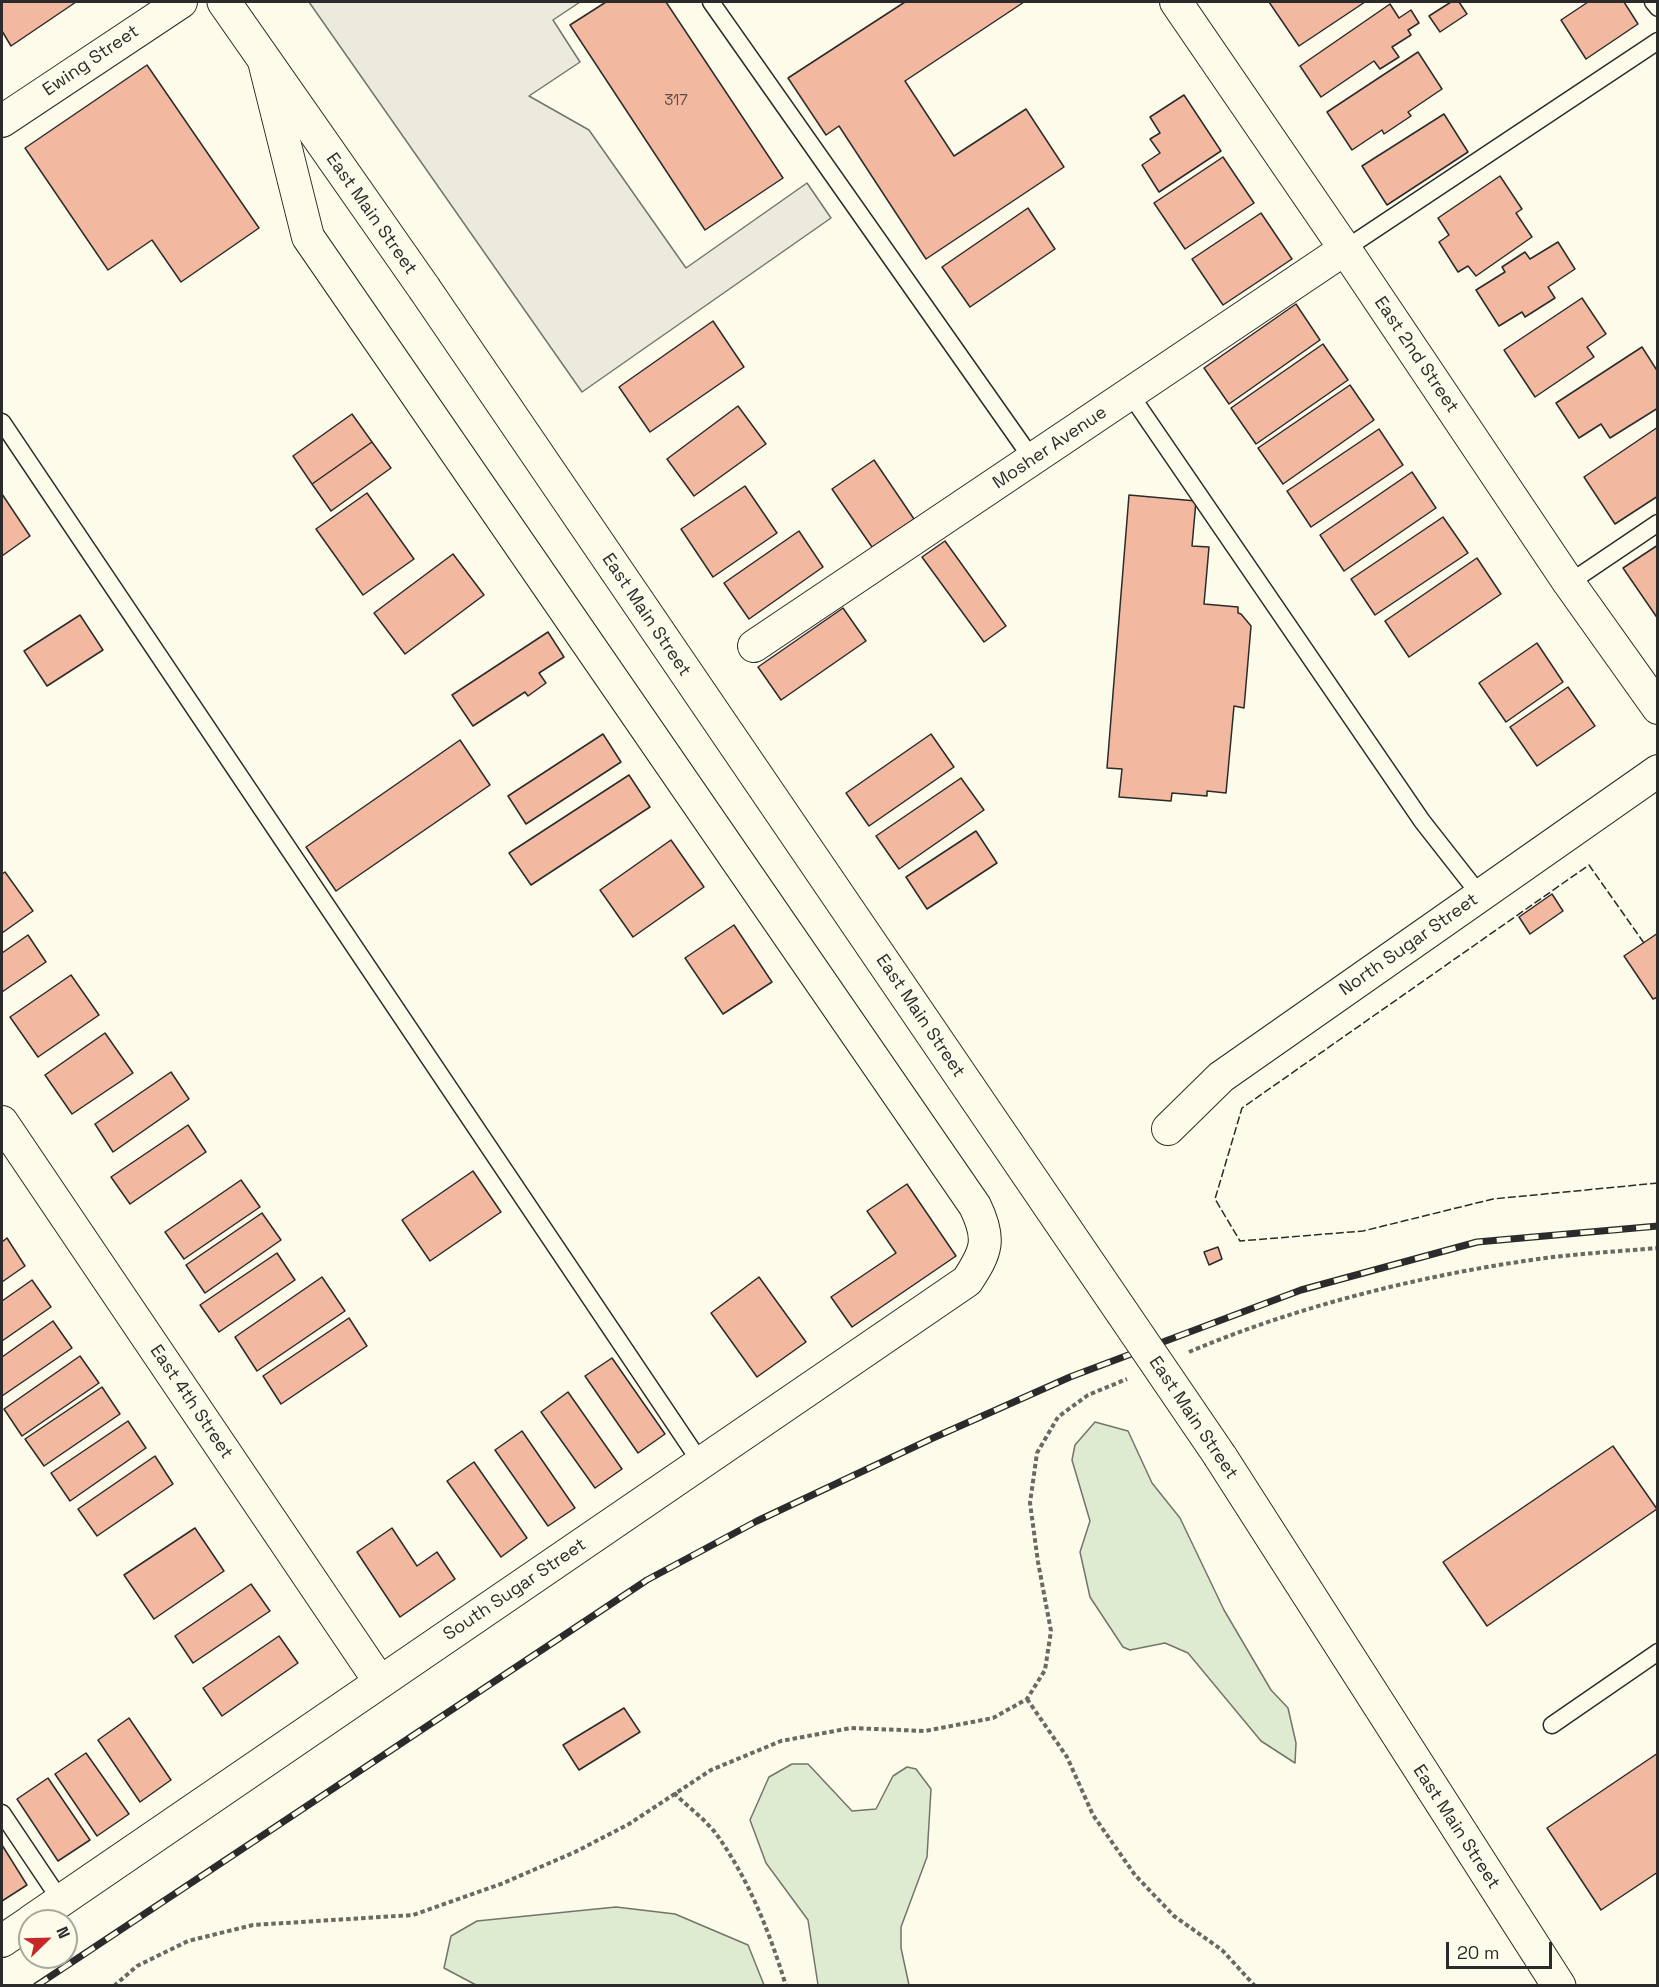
<!DOCTYPE html>
<html>
<head>
<meta charset="utf-8">
<style>
  body { margin:0 }
  #map { position:relative; width:1659px; height:1987px; overflow:hidden; background:#fdfbea; font-family:"Space Grotesk",sans-serif }
  canvas { display:block }
  .frame { position:absolute; inset:0; border:3px solid #2b2b2b; pointer-events:none }
  .north { position:absolute; left:18px; top:1909px; width:60px; height:60px; box-sizing:border-box; background:#fdfbea; border:2px solid #a9a89e; border-radius:50%; rotate:67deg; font-size:16px; font-weight:700; line-height:24px; text-align:center; color:#2b2b2b }
  .north::after { content:''; display:block; margin:auto; width:21px; height:27px; background:#c62828; clip-path:polygon(50% 0,100% 100%,50% 72%,0 100%) }
  .scale { position:absolute; left:1446px; top:1942px; width:106px; height:27px; box-sizing:border-box; border:3px solid #2b2b2b; border-top:0; padding-left:8px; font-size:18px; line-height:21px; white-space:nowrap; color:#2b2b2b; -webkit-text-stroke:4px #fdfbea; paint-order:stroke }
</style>
</head>
<body>
<div id="map">
<canvas width="1659" height="1987"></canvas>
<div class="frame"></div>
<div class="north">N</div>
<div class="scale">20 m</div>
</div>
<script>
const context = document.querySelector('canvas').getContext('2d');
context.lineJoin = 'round';
function fill(path, color) { context.fillStyle = color; context.fill(path, 'evenodd'); }
function strokePath(path, color, width, dash) { context.strokeStyle = color; context.lineWidth = width; context.lineCap = dash ? 'butt' : 'round'; context.setLineDash(dash || []); context.stroke(path); }
function drawText(font, color, halo, rows, align = 'center') {
  context.font = font + ' "Space Grotesk",sans-serif'; context.lineWidth = 4.5; context.setLineDash([]); context.textBaseline = 'middle'; context.strokeStyle = halo; context.fillStyle = color; for (const [text, x, y, turn = 0] of rows) {
    context.save(); context.translate(x, y); context.rotate((+turn || 0) * Math.PI / 180); context.textAlign = isNaN(turn) ? turn : align; if (halo) context.strokeText(text, 0, 0); context.fillText(text, 0, 0); context.restore();
  }
}
const green = new Path2D(`
  M1095,1422L1128,1431L1152,1483L1180,1518L1224,1610L1271,1690L1288,1708L1296,1743L1295,1763L1261,1741L1188,1653L1165,1643L1130,1650L1123,1647L1090,1597L1080,1552L1090,1521L1072,1460L1075,1445Z
  M792,1764H808L852,1811L876,1809L893,1776L907,1767L916,1769L931,1789L927,1857L901,1927V1948L909,1985H818L808,1920L766,1863L750,1820L769,1777Z
  M616,1907L675,1914L748,1945L764,1985H476L444,1968L451,1936L477,1921Z`);
fill(green, '#deebd1');
strokePath(green, '#74746e', 1.5);
const parking = new Path2D(`
  M309,2H580L553,20L580,62L529,96L589,130L686,268L807,183L831,218L582,392Z`);
fill(parking, '#eceadb');
strokePath(parking, '#74746e', 1.5);
const building = new Path2D(`
  M2,2H76L11,46L2,31Z
  M606,2H666L783,178L705,230L570,25Z
  M905,2H1024L905,81L954,156L1026,109L1064,167L926,259L839,126L826,135L788,78Z
  M1269,2H1365L1299,46Z
  M1451,2H1459L1467,14L1440,32L1429,16Z
  M1588,2H1624L1638,24L1586,59L1561,20Z
  M1390,4L1399,18L1411,10L1419,23L1408,30L1411,35L1392,47L1399,57L1380,69L1374,61L1321,97L1300,66Z
  M1418,52L1442,89L1408,112L1411,116L1384,134L1382,130L1352,150L1327,112Z
  M147,65L259,228L181,282L152,240L108,270L25,148Z
  M1184,95L1221,151L1159,192L1142,165L1160,153L1150,139L1160,133L1150,117Z
  M1444,114L1468,152L1387,205L1362,166Z
  M1223,157L1254,203L1185,249L1154,203Z
  M1500,176L1522,209L1516,213L1532,237L1476,276L1468,266L1458,272L1439,242L1449,235L1438,218Z
  M1028,208L1055,249L970,307L942,267Z
  M1261,213L1292,259L1223,305L1192,259Z
  M1558,242L1575,269L1548,287L1555,298L1525,317L1522,312L1499,326L1476,290L1505,272L1502,267L1525,252L1530,259Z
  M1582,298L1606,334L1587,347L1594,357L1535,397L1504,350Z
  M1296,304L1320,340L1229,404L1204,368Z
  M713,321L744,367L650,432L619,387Z
  M1323,344L1348,380L1256,444L1231,408Z
  M1642,347L1658,372V408L1610,438L1601,424L1579,438L1556,403Z
  M1350,385L1374,420L1283,484L1258,448Z
  M738,406L766,444L694,496L667,459Z
  M352,414L372,442L312,484L293,456Z
  M1658,427V496L1615,524L1584,477Z
  M1379,429L1403,465L1311,527L1287,491Z
  M372,442L391,468L331,511L312,484Z
  M874,460L914,519L872,547L832,489Z
  M1412,472L1436,508L1344,571L1320,535Z
  M745,486L777,533L713,577L681,529Z
  M367,493L414,559L363,595L316,529Z
  M2,494L30,536L2,556Z
  M1129,495L1196,501L1192,546L1209,547L1204,604L1238,607V613L1241,614L1251,626L1244,708L1234,706L1226,793L1207,791V796L1172,793L1171,801L1119,797L1122,769L1107,768Z
  M1443,517L1468,553L1375,615L1351,579Z
  M799,531L823,567L749,619L724,583Z
  M945,541L1006,626L984,642L922,557Z
  M1658,545V619L1623,568Z
  M453,554L484,595L405,654L374,613Z
  M1477,558L1501,594L1409,657L1385,621Z
  M843,608L866,641L781,700L758,667Z
  M80,615L103,650L47,686L24,651Z
  M548,632L564,657L539,673L546,683L528,696L525,692L473,726L452,695Z
  M1537,643L1563,682L1506,722L1479,683Z
  M1568,687L1595,726L1537,766L1510,727Z
  M603,734L621,762L526,824L508,796Z
  M931,734L954,767L869,826L846,793Z
  M460,740L490,785L336,891L306,847Z
  M629,775L650,807L531,885L509,853Z
  M961,778L984,810L899,869L876,836Z
  M976,831L997,863L927,909L906,877Z
  M671,840L704,887L633,937L600,890Z
  M5,872L33,911L2,933V874Z
  M1552,894L1563,911L1530,934L1519,917Z
  M734,925L772,982L723,1014L685,958Z
  M1658,933V997L1653,999L1624,956Z
  M28,935L46,962L2,992V953Z
  M71,975L99,1015L38,1057L10,1017Z
  M105,1033L133,1073L72,1114L45,1075Z
  M171,1072L189,1099L113,1152L95,1124Z
  M188,1125L206,1152L130,1204L111,1177Z
  M473,1171L501,1212L430,1261L402,1220Z
  M241,1180L260,1207L184,1259L165,1232Z
  M907,1184L956,1256L852,1327L831,1297L896,1253L867,1211Z
  M262,1213L281,1240L205,1293L186,1265Z
  M7,1238L25,1266L2,1282V1242Z
  M1218,1247L1222,1259L1209,1265L1204,1252Z
  M277,1253L295,1280L219,1332L200,1305Z
  M322,1277L345,1311L257,1371L235,1337Z
  M759,1277L806,1342L757,1377L711,1313Z
  M32,1280L51,1307L2,1341V1301Z
  M349,1318L367,1346L281,1404L263,1376Z
  M53,1321L72,1348L2,1396V1357Z
  M80,1356L99,1383L22,1436L4,1409Z
  M612,1358L665,1434L638,1453L585,1376Z
  M102,1387L120,1414L44,1466L25,1439Z
  M568,1392L622,1469L595,1488L541,1412Z
  M128,1421L146,1448L70,1501L51,1473Z
  M522,1431L575,1508L548,1526L495,1450Z
  M1613,1446L1657,1509L1487,1626L1443,1562Z
  M155,1456L173,1484L97,1536L78,1509Z
  M474,1462L527,1538L501,1557L447,1481Z
  M195,1528L224,1571L154,1619L124,1575Z
  M392,1528L417,1566L437,1552L455,1579L400,1617L357,1552Z
  M251,1584L270,1611L193,1663L175,1636Z
  M279,1636L298,1663L222,1716L203,1688Z
  M624,1708L640,1732L579,1770L563,1745Z
  M129,1718L171,1780L140,1802L98,1740Z
  M86,1753L129,1814L97,1836L55,1774Z
  M1658,1753V1872L1601,1910L1547,1828Z
  M48,1778L90,1840L58,1861L17,1799Z
  M2,1845L27,1885L2,1901Z`);
fill(building, '#f2b8a0');
strokePath(building, '#2b2b2b', 1.5);
const service = new Path2D(`
  M711,2L1033,460
  M1653,2L1658,8
  M1345,249L1658,41
  M1130,394L1422,821L1480,895
  M2,422L701,1463
  M1569,583L1658,523
  M1552,1725L1658,1652
  M2,1813L61,1901`);
const minor = new Path2D(`
  M1176,2L1345,249L1569,583L1658,708
  M2,121L181,2
  M754,646L1345,249
  M2,1122L380,1682
  M1168,1129L1221,1077L1658,771
  M31,1921L967,1281C987,1251 991,1239 975,1206L308,237L264,61
  M2,1941L30,1922`);
const primary = new Path2D(`
  M224,2L424,288
  M1220,1456L1559,1986`);
strokePath(service, '#2b2b2b', 19);
strokePath(minor, '#2b2b2b', 34);
strokePath(primary, '#2b2b2b', 35);
strokePath(new Path2D(`
  M1189,1352C1302,1304 1431,1273 1553,1257C1588,1253 1623,1251 1658,1248
  M1027,1699L1067,1757L1093,1815L1135,1875L1174,1916L1222,1950L1255,1986
  M674,1793C688,1807 706,1820 717,1835C749,1880 770,1933 786,1986
  M114,1986L137,1966L188,1941L253,1925L413,1915L501,1884L575,1852L629,1824L711,1770L781,1741L851,1728L925,1731L993,1718L1027,1699L1045,1670L1051,1631L1038,1562L1030,1503L1037,1453L1058,1417L1088,1395L1127,1379`), '#6a6964', 4, [4.5, 3]);
strokePath(service, '#fdfbea', 16);
strokePath(minor, '#fdfbea', 32);
strokePath(primary, '#fdfbea', 33);
const rail = new Path2D(`
  M36,1986L647,1580L757,1521L933,1438L1070,1377L1301,1290L1477,1242L1658,1226`);
strokePath(rail, '#2b2b2b', 7);
strokePath(rail, '#fdfbea', 4.5, [14]);
const primaryBridge = new Path2D(`
  M424,288L1220,1456`);
strokePath(primaryBridge, '#2b2b2b', 35, []);
strokePath(primaryBridge, '#fdfbea', 33);
strokePath(new Path2D(`
  M1644,943L1589,865L1242,1108L1215,1199L1240,1241L1363,1231L1493,1199L1658,1183`), '#2b2b2b', 1.5, [8, 3]);
drawText('15px', '#5d4e48', null, [
  ["317",676,101]
]);
drawText('18px', '#2b2b2b', '#fdfbea', [
  ["Ewing Street",91,61,-34],
  ["East Main Street",371,214,55],
  ["East 2nd Street",1416,355,56],
  ["Mosher Avenue",1050,448,-34],
  ["East Main Street",646,615,56],
  ["North Sugar Street",1409,945,-35],
  ["East Main Street",920,1016,56],
  ["East 4th Street",191,1402,56],
  ["East Main Street",1193,1418,56],
  ["South Sugar Street",515,1590,-34],
  ["East Main Street",1456,1827,57]
]);
</script>
</body>
</html>
